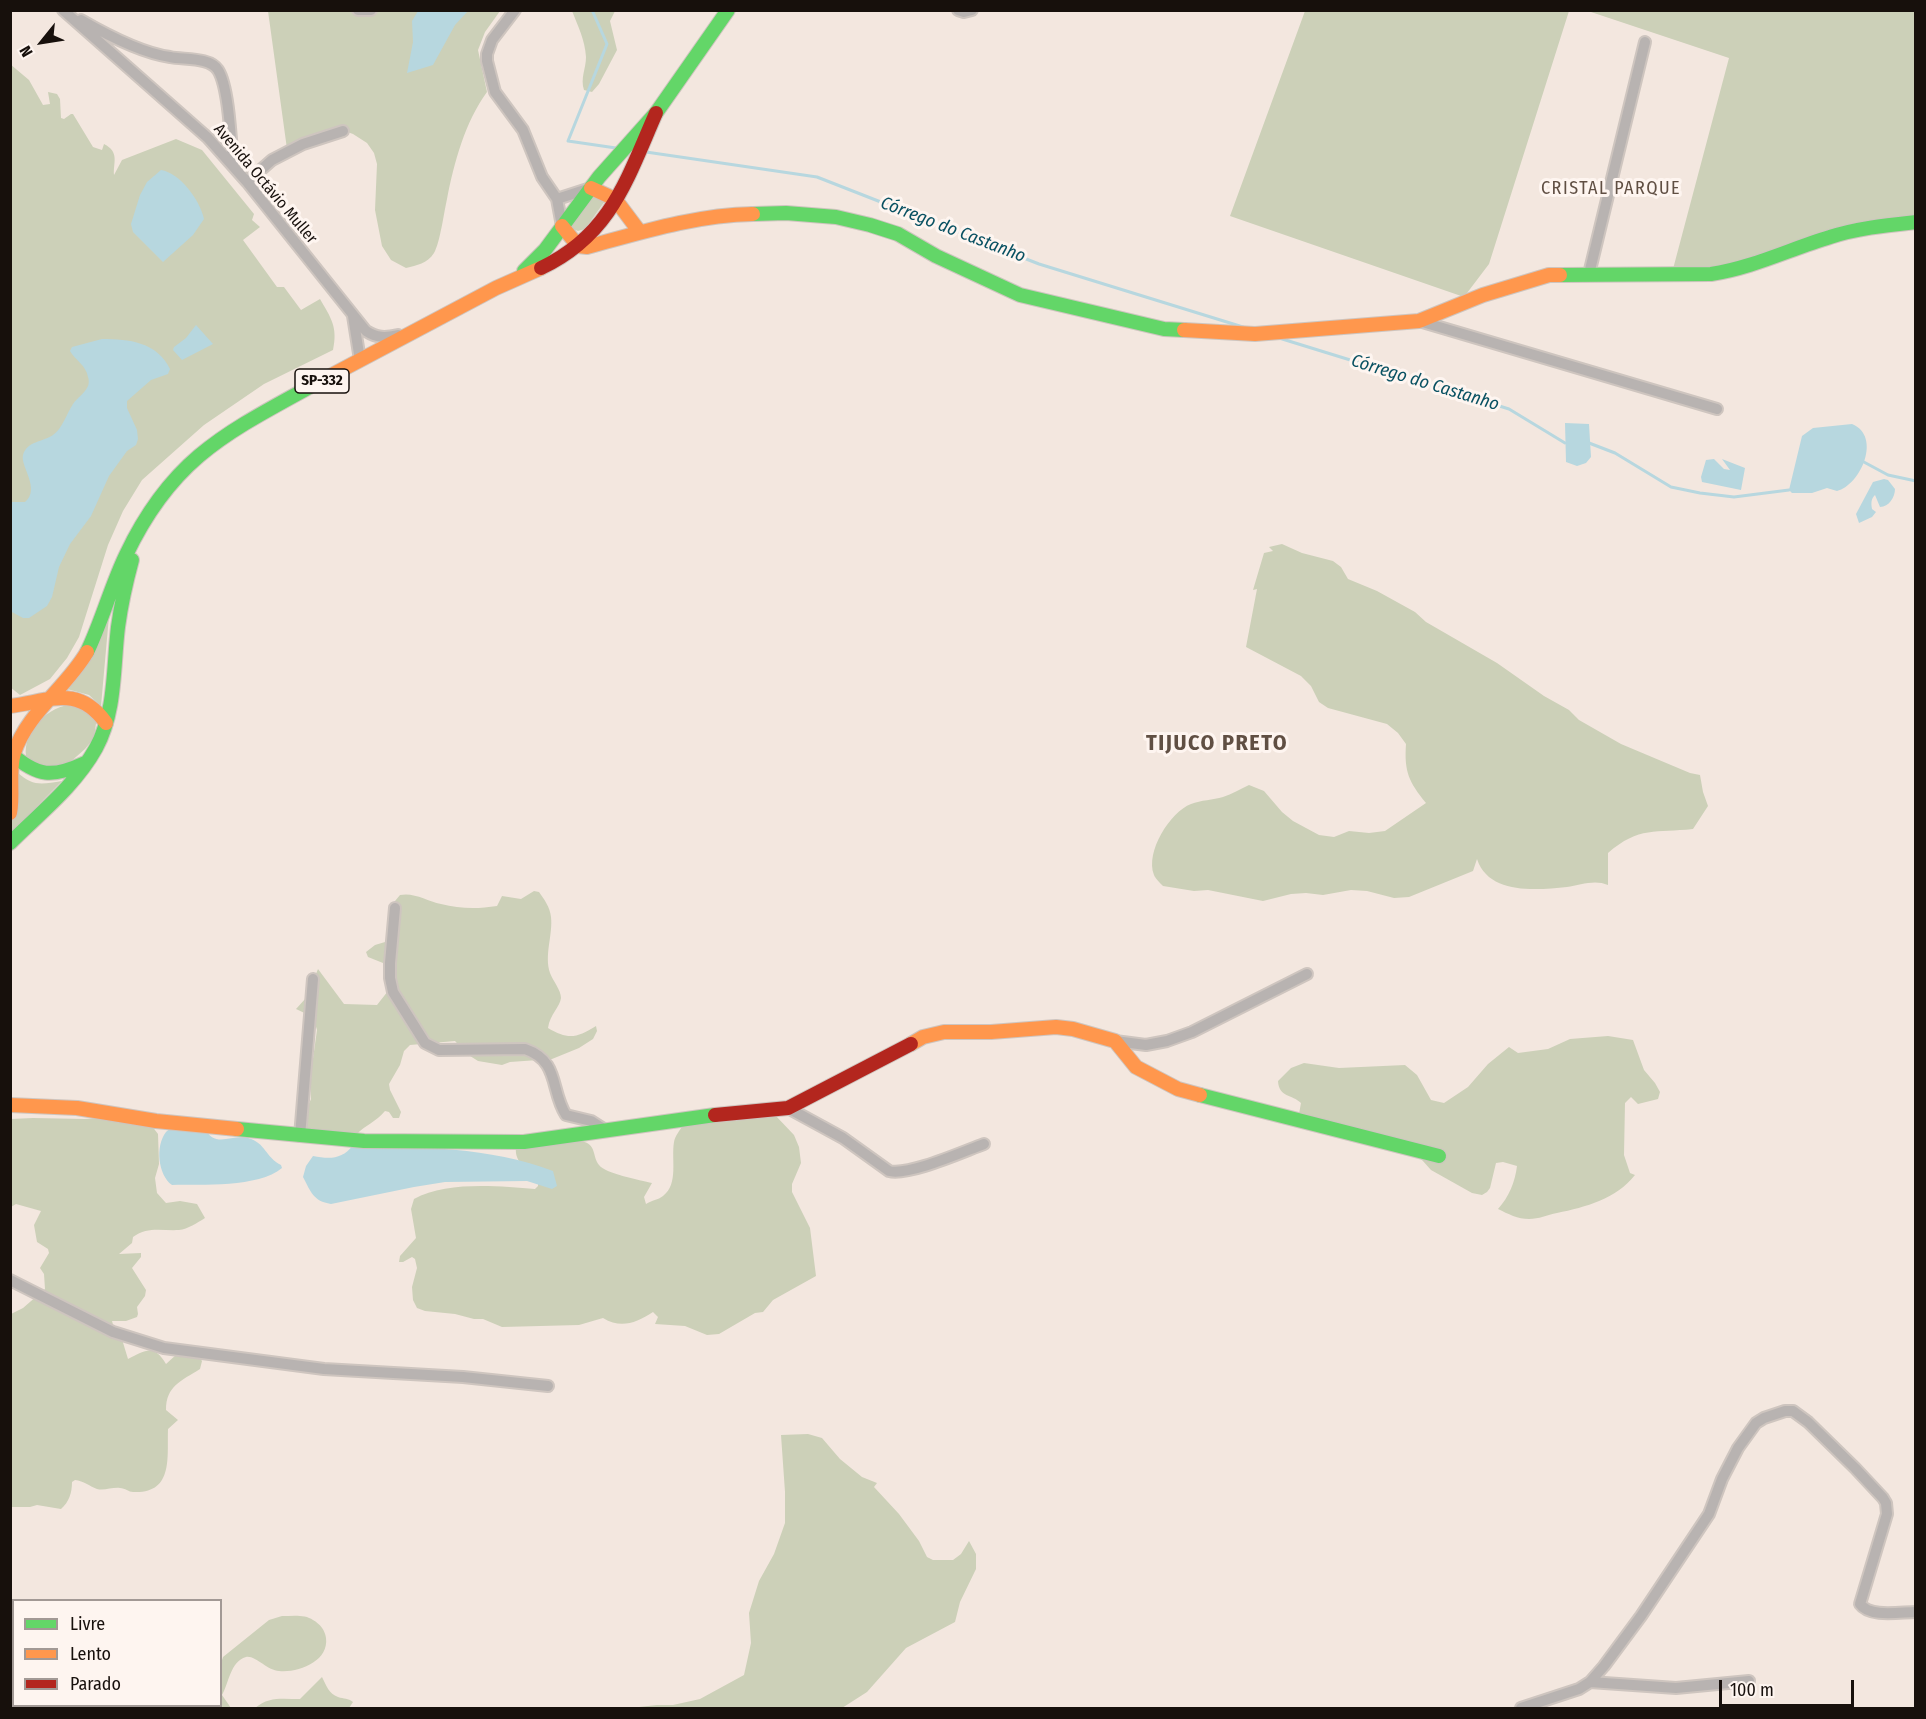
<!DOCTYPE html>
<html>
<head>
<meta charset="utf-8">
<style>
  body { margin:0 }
  #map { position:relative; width:1926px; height:1719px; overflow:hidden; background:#f3e7df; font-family:"Fira Sans Condensed",sans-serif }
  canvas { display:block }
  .frame { position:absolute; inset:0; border:12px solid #17100c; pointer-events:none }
  .legend { position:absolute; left:12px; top:1599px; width:210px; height:108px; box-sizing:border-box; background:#fef5f0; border:2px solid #a29995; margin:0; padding:8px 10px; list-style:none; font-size:18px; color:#17100c }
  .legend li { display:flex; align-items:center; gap:12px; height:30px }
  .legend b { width:30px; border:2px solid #a29995 }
  .north { position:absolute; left:12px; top:12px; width:60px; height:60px; -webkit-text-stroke:4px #fef5f0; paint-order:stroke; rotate:240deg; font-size:16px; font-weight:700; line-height:24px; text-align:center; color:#17100c }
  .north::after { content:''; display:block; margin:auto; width:21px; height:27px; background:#17100c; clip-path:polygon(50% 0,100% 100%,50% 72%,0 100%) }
  .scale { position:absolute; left:1719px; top:1680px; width:135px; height:27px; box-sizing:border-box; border:3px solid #17100c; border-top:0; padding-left:8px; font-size:18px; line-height:21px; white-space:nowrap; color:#17100c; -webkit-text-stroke:4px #fef5f0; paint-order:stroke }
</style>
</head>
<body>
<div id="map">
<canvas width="1926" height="1719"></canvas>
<div class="frame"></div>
<ul class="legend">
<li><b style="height:8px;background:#63d668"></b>Livre</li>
<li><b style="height:8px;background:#ff974d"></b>Lento</li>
<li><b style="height:8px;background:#b3261e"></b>Parado</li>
</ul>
<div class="north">N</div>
<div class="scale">100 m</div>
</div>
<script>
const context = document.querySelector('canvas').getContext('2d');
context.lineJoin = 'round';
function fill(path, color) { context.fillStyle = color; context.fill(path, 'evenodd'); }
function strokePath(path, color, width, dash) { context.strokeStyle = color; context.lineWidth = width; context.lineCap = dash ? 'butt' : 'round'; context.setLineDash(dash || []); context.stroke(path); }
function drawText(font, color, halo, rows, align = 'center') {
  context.font = font + ' "Fira Sans Condensed",sans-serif'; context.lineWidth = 6; context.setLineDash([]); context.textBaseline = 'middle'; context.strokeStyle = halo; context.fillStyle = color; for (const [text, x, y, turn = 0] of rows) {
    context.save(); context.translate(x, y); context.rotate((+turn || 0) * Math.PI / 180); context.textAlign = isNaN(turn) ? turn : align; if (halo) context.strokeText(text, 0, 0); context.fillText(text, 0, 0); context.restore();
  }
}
fill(new Path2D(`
  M13,1618L14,1706H154L145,1708H11L10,1619Z`), '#efdfe5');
fill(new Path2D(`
  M268,11H500L485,32L478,50L487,92C465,122 454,163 447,199C444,212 440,243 434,253C427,264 417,265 406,268L391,260L382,246L375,210L377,164L374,153L367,143L353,134L339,129L287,149Z
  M572,11H615L610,21L617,50L599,84L592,92L584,90C580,78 586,69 586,57C585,40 578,26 572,11Z
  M1305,11H1569L1489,264L1464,297L1230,216Z
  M1588,11H1915V218L1728,269H1673L1729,58Z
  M10,64L29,80L43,105L50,104L48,92L57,94L60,99L61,118L64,119L71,114H73L93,147L102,150L104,144C120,152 113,163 114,175L122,160L176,139L202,150L254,214L252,220L260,227L243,240L277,287H284L301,310L320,299C331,318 338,327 333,350L264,384L204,425L142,480L123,511L108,545L79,637L67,658L50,679L20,695L10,687Z
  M595,194L605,201L585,229L578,231L573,229L571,224Z
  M1282,544L1302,553L1333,561L1341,567L1348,579L1377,591L1415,612L1426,622L1497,663L1544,696L1569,710L1579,720L1621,744L1690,773L1700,775L1703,792L1708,806L1693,829C1656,833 1639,826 1608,853V885C1595,879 1580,885 1567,887C1536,890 1489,895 1477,859L1473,871L1409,897L1394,898L1367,891L1351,890L1323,895L1306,893L1291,894L1263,901L1208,890L1194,891L1163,886C1160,883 1155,878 1154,875C1145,852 1170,812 1191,804C1201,800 1213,800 1223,797C1232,794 1240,789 1249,785L1264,791L1282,812L1293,821L1319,835L1334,837L1349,831L1369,833L1385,831L1426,803C1409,782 1404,772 1406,744L1398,733L1387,724L1328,708L1319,702L1311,686L1301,676L1246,647L1257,589L1253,590L1264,553L1273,551L1269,547Z
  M109,616L101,706L89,695L67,689Z
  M74,704L97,716L94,738L85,749L68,764L43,768L26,756C23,730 48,706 74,704Z
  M17,772C33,787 42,784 62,781L11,833V822L17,806Z
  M534,891L539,892C544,899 550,907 551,917C553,935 544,955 550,973C553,981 561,990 561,998C560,1007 550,1014 548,1028C568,1040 577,1038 596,1026L597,1031L593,1039L579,1048L552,1059L510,1062L502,1065L478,1061L467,1054L455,1041L410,1045L404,1051L400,1065L389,1084L390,1090L401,1112L399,1118H393L389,1112L385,1111C376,1122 365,1125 356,1135L302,1132L303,1118L311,1099L310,1080L317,1030L313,1017L296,1009L306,998L318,969L344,1004L377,1005L388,991L393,973L383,963L368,957L366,952L375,945L385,942L396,915L395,901L400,895C414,892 427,901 441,904C460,909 478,909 497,906L502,896L521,899Z
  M1608,1036L1633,1040L1644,1070L1655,1083L1660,1092L1658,1099L1638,1104L1631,1097L1625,1103L1624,1155L1630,1173L1635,1175C1616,1199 1586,1207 1557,1213C1547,1215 1539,1219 1529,1219C1518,1219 1508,1214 1498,1209C1509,1197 1515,1182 1517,1166L1503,1162L1496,1163L1490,1188L1487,1192L1482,1195L1472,1193L1431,1170L1413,1150L1299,1114L1301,1103C1292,1094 1279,1098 1278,1081L1291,1068L1304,1063L1339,1068L1405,1065L1417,1075L1431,1100L1444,1103L1468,1087L1488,1064L1509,1047L1518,1053L1548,1049L1570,1039Z
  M775,1115L794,1135L799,1147L801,1163L792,1184V1192L810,1228L816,1276L773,1300L763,1312L755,1313L719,1334L707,1335L685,1326L655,1324L658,1317L653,1312C636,1323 621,1329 603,1318L579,1325L502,1327L483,1319H474L455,1314L425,1311L417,1308L413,1300L412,1287L417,1268L415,1259L412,1257L403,1262H399L400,1256L416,1238L411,1209L414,1199C446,1181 498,1186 535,1189L538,1186V1181C529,1172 514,1162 516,1148C529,1147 571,1138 581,1141C597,1144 592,1156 599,1165C606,1174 640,1180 652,1183L644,1197L646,1204C652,1200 658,1200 663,1196C679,1184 671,1159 674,1142C675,1136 680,1130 683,1125Z
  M33,1118L85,1119L100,1118L148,1121L158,1134L159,1164L155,1178L157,1193L166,1203L180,1201L197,1204L205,1218C197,1223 188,1229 179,1230C162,1231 148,1226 133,1237L132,1243L119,1254L141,1253V1257L132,1268L146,1290L145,1296L137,1307L138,1314L137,1317L126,1321H112L114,1328L121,1336L128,1359C146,1350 154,1344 166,1364L177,1354H197L202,1361L200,1369C181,1381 166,1386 166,1410L178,1420L168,1429C167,1457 174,1494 133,1492C129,1492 125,1488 120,1488C113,1487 104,1491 97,1489C89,1486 84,1481 75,1480L72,1482C72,1493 69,1502 61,1509L37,1505L30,1507H11V1314L23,1308L45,1289L44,1274L40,1268L49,1253L48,1249L37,1242L34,1225L41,1211L16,1204L11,1207V1119Z
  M808,1434L822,1438L840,1459L862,1477L877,1483L874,1487L899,1514L919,1541L927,1557L933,1560H953L961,1554L969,1541L976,1554V1569L960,1602L955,1622L906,1648L867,1692L842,1708H630L657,1705H673L700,1699L744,1675L751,1643L749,1613L759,1581L774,1554L785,1523V1492L781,1435Z
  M282,1616C292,1616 305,1614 313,1620C320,1624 325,1630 326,1638C329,1661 299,1673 279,1671C268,1671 255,1655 246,1657C230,1662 229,1683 222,1695L231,1708H198L200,1706H220V1666L223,1657L269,1620Z
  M322,1677C326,1685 329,1694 338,1697C344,1699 348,1698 353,1702L349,1708H255C269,1696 283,1699 300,1699Z`), '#ccd0b8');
fill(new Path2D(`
  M418,11H468L455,25L433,65L407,73L413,42L412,21Z
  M161,170C180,173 200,200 204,219L193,235L163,262L133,232L131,224L140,195L147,182Z
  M196,325L213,344L182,360L173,350L174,347L186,338Z
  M102,339C129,339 157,342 170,369L168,374L151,380L127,401V408L137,430L138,439L136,445L127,451L109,476L91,516L70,544L59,567L52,597L47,606L29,618H23L10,611L11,502H25C41,489 20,466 23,455C27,441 43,442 53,435C62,429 67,413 73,404C77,398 85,393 88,386C89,384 89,379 88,377C86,365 75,360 70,351L72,347Z
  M1565,423L1589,424L1591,457L1586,463L1577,466L1566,462Z
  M1852,424C1882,436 1861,485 1837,491L1827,488L1812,493H1792L1789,490L1802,436L1813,428Z
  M1714,459L1724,469L1730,470L1722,459L1745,468L1741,490L1702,482L1701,477L1706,460Z
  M1884,479L1888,480L1895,489C1895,497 1889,507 1880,507L1875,495C1871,499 1871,503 1872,509L1876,512L1872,517L1859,523L1856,514L1873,482Z
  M179,1125L205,1128C214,1149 232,1134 248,1138C266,1143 265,1157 281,1165L282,1168C258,1188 202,1184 172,1185C158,1175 155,1146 166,1132C170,1128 174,1127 179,1125Z
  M353,1145C419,1147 490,1147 553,1171L557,1186L552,1189L527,1181L445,1182L414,1187L331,1204C313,1201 311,1192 303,1177L306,1166L313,1156C329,1159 342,1160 353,1145Z`), '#b7d7df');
strokePath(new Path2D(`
  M592,10L607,44L568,141L616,148
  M646,152L817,177L1039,264L1243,327
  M1279,338L1509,409L1565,443
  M1589,443L1615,453L1671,487L1700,493L1734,497L1789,490
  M1862,461L1888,475L1916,481`), '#b7d7df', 3);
const street = new Path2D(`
  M63,10L208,138L247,182L366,331C377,338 385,338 398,335
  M358,10H371
  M515,10L492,40L487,54V61L495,92L523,130L542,177L557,199L562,226
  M958,10L964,12L972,10
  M81,20C107,35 141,53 170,57C184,60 210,57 218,70C229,87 231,143 233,166
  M247,182L272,160L303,144L343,131
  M557,199L591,188
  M1589,274L1645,42
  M353,316L360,360
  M1419,321L1717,409
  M395,908L390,963V978L393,992L425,1043L439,1050L525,1049C560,1061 550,1090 566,1115L591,1121L605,1130
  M1115,1041L1146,1045L1167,1041L1192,1032L1307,974
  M788,1108L843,1138L889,1171C909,1176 962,1152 984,1144
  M300,1136L313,979
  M10,1280L113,1332L164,1348L324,1369L463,1377L548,1386
  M1590,1682L1676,1688L1749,1681
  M156,1708L164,1706
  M1521,1708L1579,1689L1590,1682L1604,1666L1641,1616L1709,1514L1722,1479L1738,1448L1756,1423L1764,1418L1785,1411H1793L1808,1422L1855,1468L1883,1498L1886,1503L1887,1514L1860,1604C1870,1618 1900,1612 1916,1612`);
const fast = new Path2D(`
  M753,214L786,213L836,217L870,225L898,234L936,256L1020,295L1164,329L1184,330
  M524,271L545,250L599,177L656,113L728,10
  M1560,275L1711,274C1752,268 1790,249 1830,237C1857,228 1888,225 1916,222
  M87,652C102,621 111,586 126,555C172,458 226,433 315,384
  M10,753C38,777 52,778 85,763
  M10,843C40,813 75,786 96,748C116,711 113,668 118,627C121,605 126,582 132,560
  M1200,1095L1439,1156
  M237,1129L364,1141L524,1142L715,1115`);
const slow = new Path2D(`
  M591,188L615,199L639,231
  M562,226L578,246L587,247C642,232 696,215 753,214
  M1184,330L1255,334L1419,321L1483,295L1549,275H1560
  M315,384L496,288L541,268
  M10,706C50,701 78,684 106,723
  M10,813C14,793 8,772 14,753C27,713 66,688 87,652
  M911,1044L923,1037L944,1032H991L1056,1027L1073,1029L1115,1041L1136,1067L1178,1089L1200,1095
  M10,1105L77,1108L156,1121L237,1129`);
const jam = new Path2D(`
  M541,268C611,235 627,179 656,113
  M715,1115L788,1108L911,1044`);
strokePath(street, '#cec5bf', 14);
strokePath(fast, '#cec5bf', 16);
strokePath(slow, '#cec5bf', 16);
strokePath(jam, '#cec5bf', 16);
strokePath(street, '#b8b3b1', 10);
strokePath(fast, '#63d668', 14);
strokePath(slow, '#ff974d', 14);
strokePath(jam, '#b3261e', 14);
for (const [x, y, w] of [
  [322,381,54]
]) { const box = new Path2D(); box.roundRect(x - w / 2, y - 12, w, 24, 4.5); context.fillStyle = '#fef5f0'; context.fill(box); strokePath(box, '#17100c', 1.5); }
drawText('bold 15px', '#17100c', null, [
  ["SP-332",322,381]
]);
drawText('16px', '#17100c', '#fef5f0', [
  ["Avenida Octávio Muller",265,184,50]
]);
context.letterSpacing = '1.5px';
drawText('18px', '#604f43', '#fef5f0', [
  ["CRISTAL PARQUE",1611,189]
]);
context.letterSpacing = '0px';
drawText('italic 18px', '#095162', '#fef5f0', [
  ["Córrego do Castanho",953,230,21],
  ["Córrego do Castanho",1425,383,17]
]);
context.letterSpacing = '1.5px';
drawText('bold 22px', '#604f43', '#fef5f0', [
  ["TIJUCO PRETO",1217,744]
]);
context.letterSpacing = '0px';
</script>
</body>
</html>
